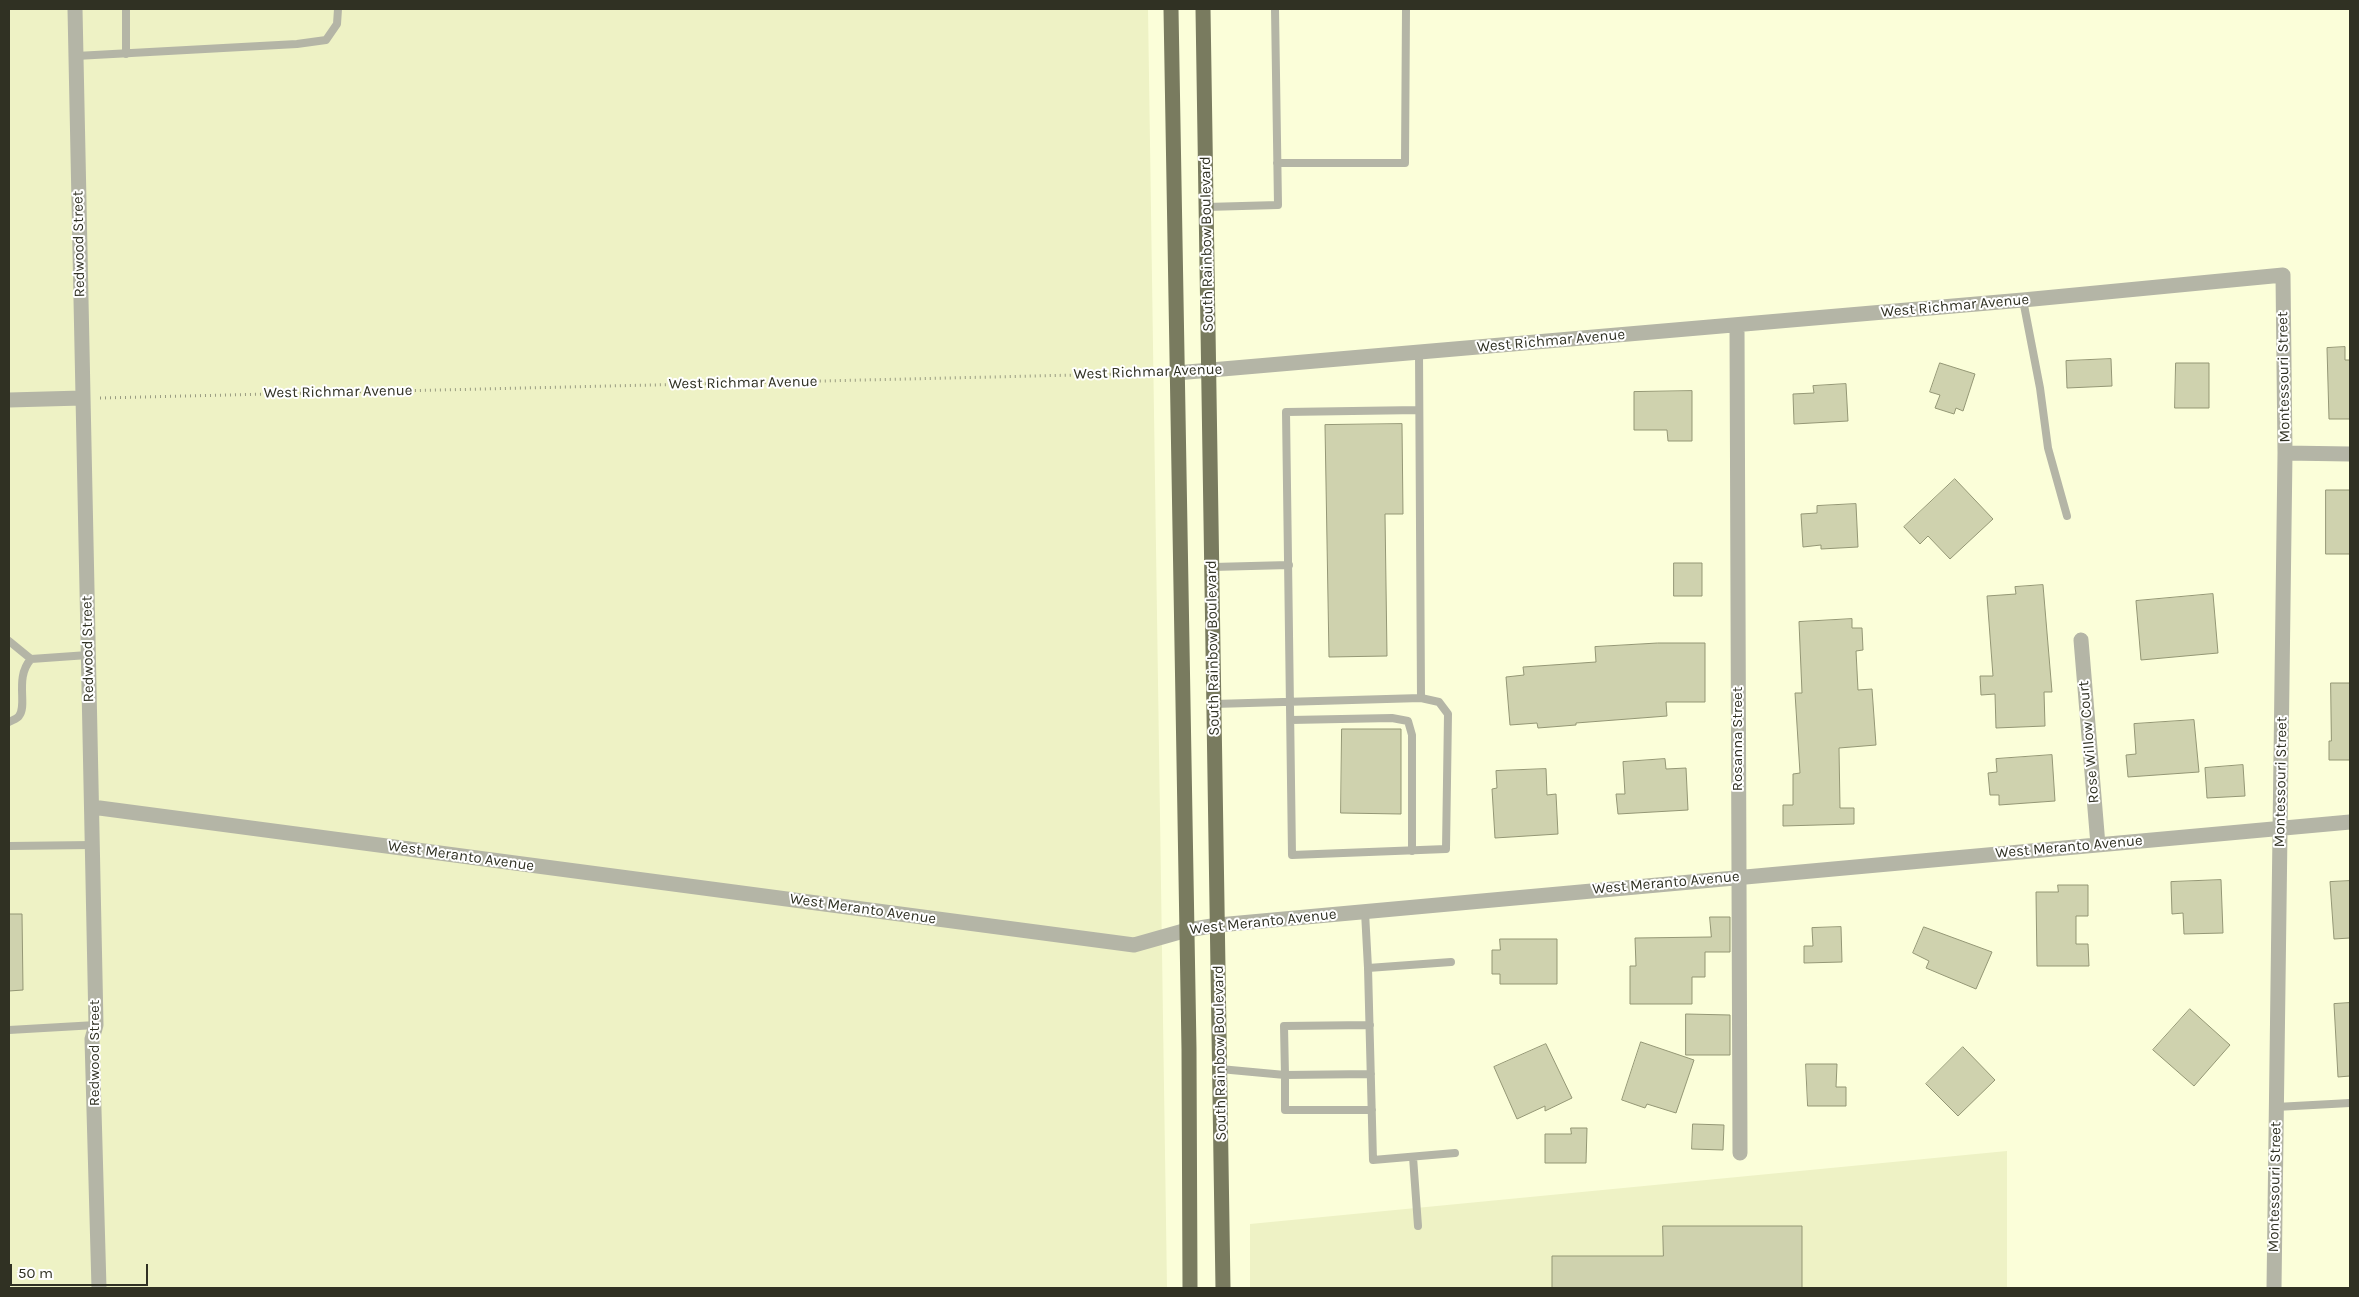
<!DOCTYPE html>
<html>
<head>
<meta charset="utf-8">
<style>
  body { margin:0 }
  #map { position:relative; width:2359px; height:1297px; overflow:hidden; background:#fbfed9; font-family:Karla,sans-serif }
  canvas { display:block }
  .frame { position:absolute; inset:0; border:10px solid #303123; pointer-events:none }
  .scale { position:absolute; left:10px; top:1264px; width:138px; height:22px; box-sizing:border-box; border:2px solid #303123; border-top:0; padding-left:6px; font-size:15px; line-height:18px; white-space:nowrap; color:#303123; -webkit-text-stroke:4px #fff; paint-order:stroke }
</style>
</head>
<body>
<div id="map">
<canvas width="2359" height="1297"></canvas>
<div class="frame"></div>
<div class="scale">50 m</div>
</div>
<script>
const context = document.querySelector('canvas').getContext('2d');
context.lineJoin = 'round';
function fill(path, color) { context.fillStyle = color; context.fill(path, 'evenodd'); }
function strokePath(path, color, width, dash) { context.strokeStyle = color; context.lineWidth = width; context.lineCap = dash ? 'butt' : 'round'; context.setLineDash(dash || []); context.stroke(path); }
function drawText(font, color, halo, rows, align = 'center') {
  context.font = font + ' Karla,sans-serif'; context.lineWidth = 4; context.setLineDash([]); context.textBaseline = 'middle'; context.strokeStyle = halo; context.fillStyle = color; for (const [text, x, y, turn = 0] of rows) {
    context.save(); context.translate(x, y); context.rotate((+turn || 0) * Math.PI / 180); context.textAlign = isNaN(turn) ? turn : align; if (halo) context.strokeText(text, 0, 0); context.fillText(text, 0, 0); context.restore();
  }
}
fill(new Path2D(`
  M9,9H1148L1167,1288H9Z
  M2007,1151V1288H1250V1224Z`), '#eef2c5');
const building = new Path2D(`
  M2345,347V360H2350V419H2329L2327,348Z
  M2111,359L2112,386L2067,388L2066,361Z
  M1940,363L1975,374L1963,411L1956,408L1954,414L1935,408L1940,395L1930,392Z
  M2176,363H2209V408H2175Z
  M1846,384L1848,421L1794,424L1793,394L1814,393L1813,386Z
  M1692,391V441H1668L1667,430H1634V392Z
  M1402,424L1403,514H1385L1387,656L1329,657L1325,425Z
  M1955,479L1993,519L1950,559L1928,536L1920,544L1904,527Z
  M2326,490H2350V554H2326Z
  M1856,504L1858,547L1821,549V545L1803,547L1801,514L1817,513V506Z
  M1674,563H1702V596H1674Z
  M2043,585L2052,692H2044L2045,726L1996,728L1995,694L1981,695L1980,676H1993L1987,596L2016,594L2015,587Z
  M2213,594L2218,653L2141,660L2136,601Z
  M1852,619V628H1862L1863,650L1856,651L1858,690L1872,689L1876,745L1839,748L1840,808H1854V824L1783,826V805H1793V774L1800,773L1795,693H1802L1799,622Z
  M1658,643H1705V702H1666L1667,716L1576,723V725L1538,728L1537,723L1510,725L1506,677L1524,675L1523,667L1596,662L1595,647Z
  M2331,683H2350V760H2329V741H2331Z
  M2194,720L2199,772L2128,777L2126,755L2136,754L2134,724Z
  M1342,729H1401V814L1341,813Z
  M2052,755L2055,801L1999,805V795H1990L1988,773L1997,772L1996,759Z
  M1665,759L1666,769L1686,768L1688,810L1618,814L1616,794H1625L1623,762Z
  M2243,765L2245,796L2207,798L2205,768Z
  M1546,769L1547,795L1556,794L1558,834L1495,838L1492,789L1497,788L1496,771Z
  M2221,880L2223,933L2184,934L2183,913L2172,914L2171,882Z
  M2350,881V938L2334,939L2330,882Z
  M2058,885H2088V916H2076V944H2088L2089,966H2037L2036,892H2058Z
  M9,914H22L23,990L9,991Z
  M1710,917H1730V952H1705V977H1692V1004H1630V966H1636L1635,938L1711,937Z
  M1841,927L1842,962L1804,963V946H1813L1812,928Z
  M1924,927L1992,952L1976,989L1926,968L1929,961L1913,953Z
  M1500,939H1557V984H1500V974H1492V950H1500Z
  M2350,1003V1076L2338,1077L2334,1004Z
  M2190,1009L2230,1045L2194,1086L2153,1050Z
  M1686,1014L1730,1015V1055H1686Z
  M1641,1042L1694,1060L1676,1113L1647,1104L1645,1108L1622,1100Z
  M1546,1044L1572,1098L1545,1111V1106L1517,1119L1494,1067Z
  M1963,1047L1995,1080L1958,1116L1926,1084Z
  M1806,1064H1837L1836,1087H1846V1106H1808Z
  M1693,1124L1724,1125L1723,1150L1692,1149Z
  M1571,1128H1587L1586,1163H1545V1134H1571Z
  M1663,1226H1802V1288H1552V1256H1663Z`);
fill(building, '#cfd2ae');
strokePath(building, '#949775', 1);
strokePath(new Path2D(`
  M100,398L1161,373`), '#989b81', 3, [1, 4]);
strokePath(new Path2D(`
  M126,9V54
  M76,56L297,44L326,40L337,24L338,9
  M1277,163H1405L1406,9
  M1206,207L1278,205L1275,9
  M2023,300L2040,388L2048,448L2067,516
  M1419,410L1286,412L1292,855L1446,849L1448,714L1439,702L1421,698
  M1213,567L1289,565
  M9,641L31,659
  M1214,704L1421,698L1419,353
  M1291,720L1392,718L1408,721L1412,735V851
  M9,722C12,720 17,719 19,716C28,705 14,678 31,659L88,655
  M9,846L92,845
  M1365,912L1368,968L1451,962
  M1368,968L1373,1160L1455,1153
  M9,1030L96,1025
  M1220,1069L1285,1075L1284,1026L1370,1025
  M1371,1074L1285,1075V1110H1372
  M2276,1107L2350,1103
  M1413,1157L1418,1226`), '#b4b5a6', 8);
strokePath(new Path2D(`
  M75,9L96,1025L92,1039L99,1288
  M1737,325L1740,1153
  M1176,373L2023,300L2283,275L2285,453L2274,1288
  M9,400L82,398
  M2285,453L2350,454
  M2081,640L2098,845
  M92,807L1134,945L1187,930L1218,925L2350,822`), '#b4b5a6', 15);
strokePath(new Path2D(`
  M1171,9L1189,1049L1190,1288
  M1203,9L1223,1288`), '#797b5f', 15);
drawText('15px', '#303123', '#fff', [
  ["Redwood Street",79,244,-91],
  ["South Rainbow Boulevard",1207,244,-91],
  ["West Richmar Avenue",1955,306,-5],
  ["West Richmar Avenue",1551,341,-5],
  ["West Richmar Avenue",1148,372,-2],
  ["Montessouri Street",2284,377,-91],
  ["West Richmar Avenue",743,383,-1],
  ["West Richmar Avenue",338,392,-1],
  ["South Rainbow Boulevard",1213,648,-91],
  ["Redwood Street",88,649,-91],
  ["Rosanna Street",1738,739,-90],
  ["Rose Willow Court",2089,742,-95],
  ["Montessouri Street",2281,782,-89],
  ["West Meranto Avenue",2069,847,-5],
  ["West Meranto Avenue",461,856,8],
  ["West Meranto Avenue",1666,883,-5],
  ["West Meranto Avenue",863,909,8],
  ["West Meranto Avenue",1263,922,-6],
  ["Redwood Street",95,1053,-90],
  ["South Rainbow Boulevard",1220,1053,-91],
  ["Montessouri Street",2275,1187,-89]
]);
</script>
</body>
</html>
